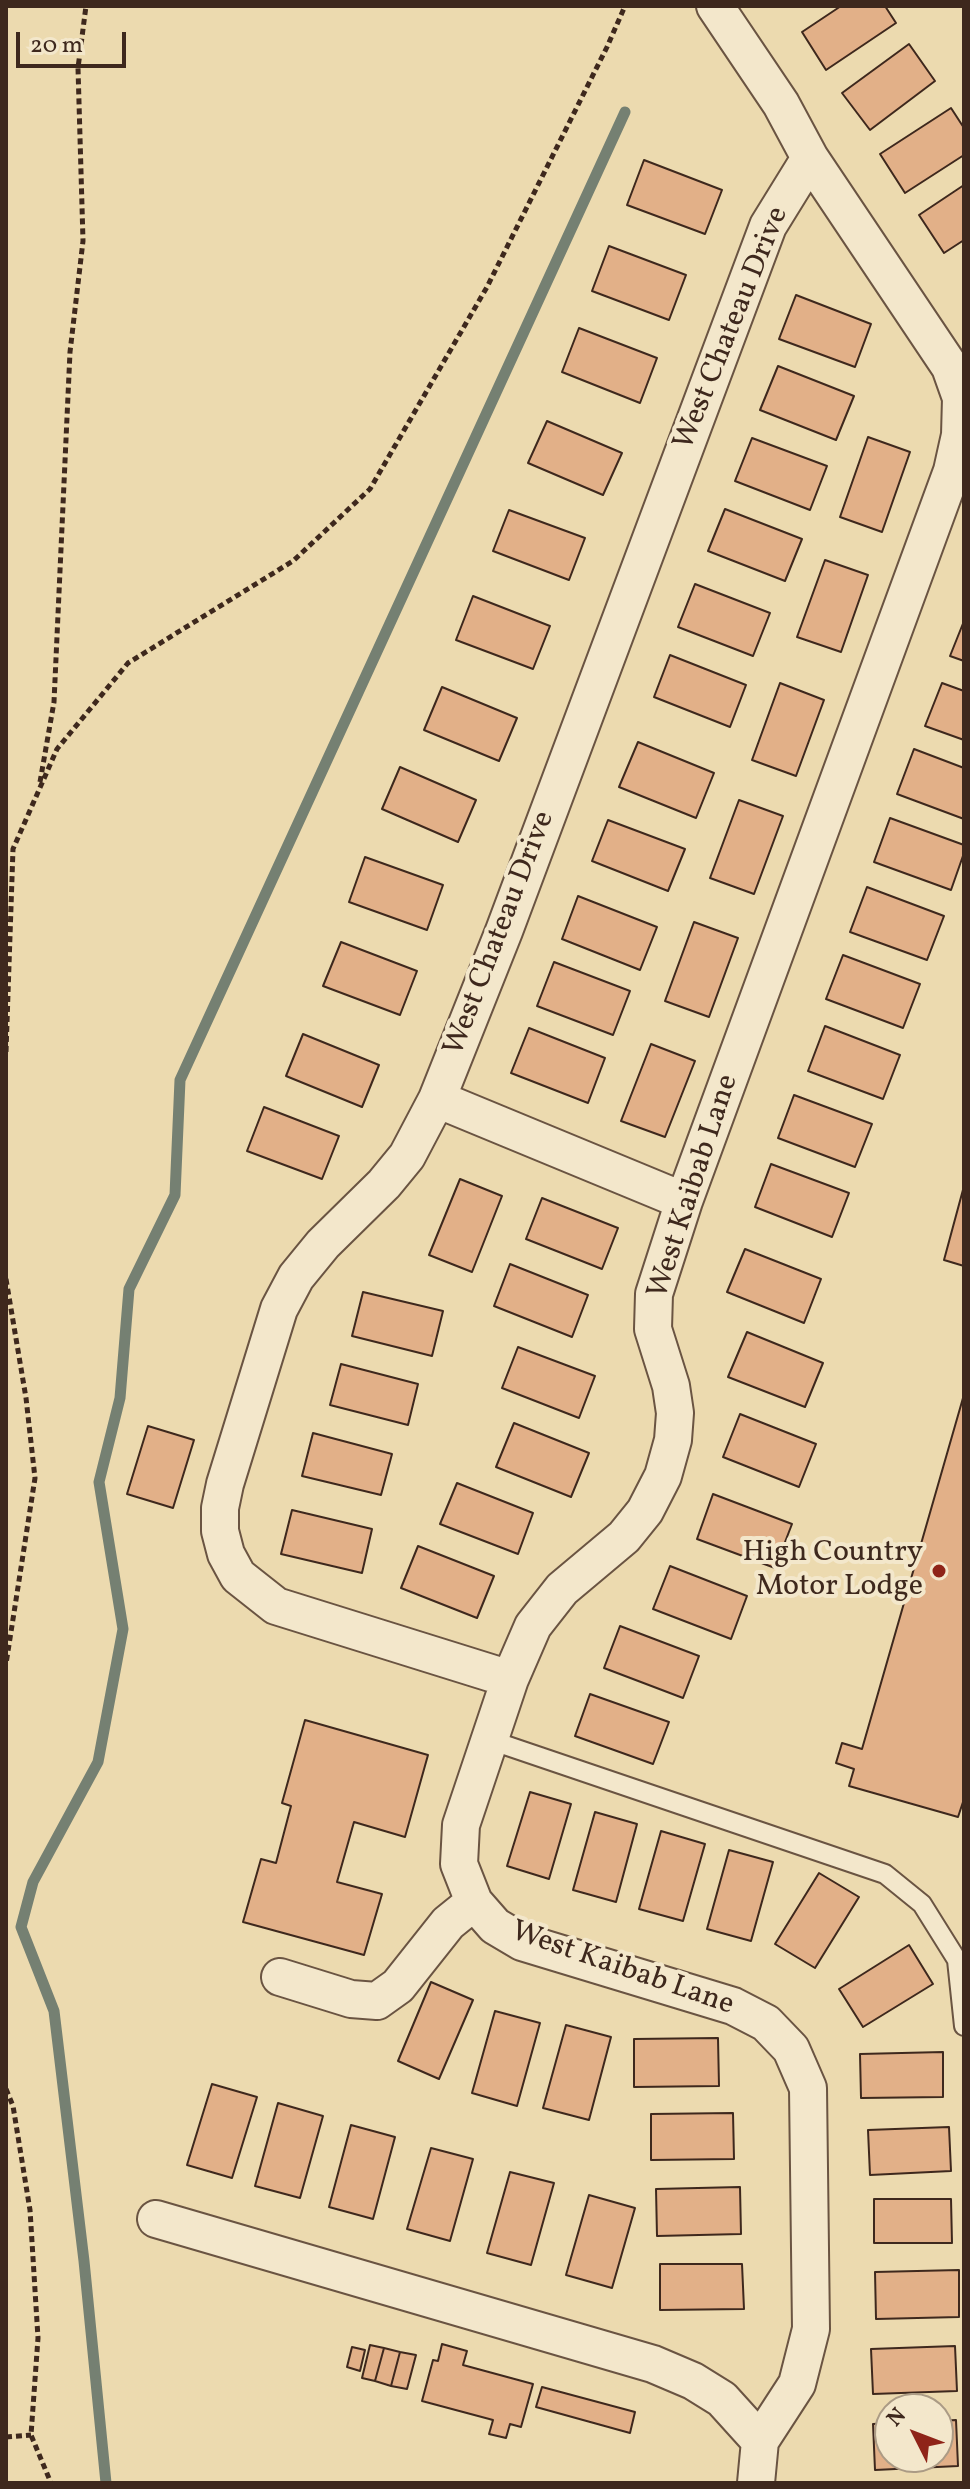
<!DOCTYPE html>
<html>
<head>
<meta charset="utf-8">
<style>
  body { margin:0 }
  #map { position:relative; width:970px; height:2489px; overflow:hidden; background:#ecdaaf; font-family:Vollkorn,serif }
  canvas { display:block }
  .frame { position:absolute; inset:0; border:8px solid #3e281d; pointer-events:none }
  .north { position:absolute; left:874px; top:2393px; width:80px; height:80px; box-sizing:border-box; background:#f3e7cb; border:2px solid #ab9b85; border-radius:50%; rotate:312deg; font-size:22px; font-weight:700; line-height:32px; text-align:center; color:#3e281d }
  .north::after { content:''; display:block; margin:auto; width:28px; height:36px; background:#8f2418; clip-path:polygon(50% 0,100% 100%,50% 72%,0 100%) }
  .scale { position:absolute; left:16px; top:32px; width:110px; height:36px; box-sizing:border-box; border:4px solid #3e281d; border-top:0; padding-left:10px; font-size:24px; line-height:28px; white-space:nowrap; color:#3e281d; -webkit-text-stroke:6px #f3e7cb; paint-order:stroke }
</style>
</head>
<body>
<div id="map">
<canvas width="970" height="2489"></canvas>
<div class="frame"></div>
<div class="north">N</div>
<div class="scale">20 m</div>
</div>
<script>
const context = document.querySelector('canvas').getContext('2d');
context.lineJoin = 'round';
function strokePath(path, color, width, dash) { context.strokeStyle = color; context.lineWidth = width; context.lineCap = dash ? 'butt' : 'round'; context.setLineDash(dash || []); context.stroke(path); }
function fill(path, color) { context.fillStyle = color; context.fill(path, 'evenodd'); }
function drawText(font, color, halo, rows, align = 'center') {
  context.font = font + ' Vollkorn,serif'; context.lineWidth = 8; context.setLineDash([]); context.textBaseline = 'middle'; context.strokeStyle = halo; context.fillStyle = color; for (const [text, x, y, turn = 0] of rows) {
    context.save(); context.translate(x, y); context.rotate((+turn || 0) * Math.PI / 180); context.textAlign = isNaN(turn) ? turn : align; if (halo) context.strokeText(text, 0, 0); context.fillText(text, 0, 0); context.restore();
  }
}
strokePath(new Path2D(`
  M106,2483L84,2261L54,2011L21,1927L33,1882L98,1762L123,1629L99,1482L120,1398L129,1289L175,1195L180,1080L625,112`), '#758072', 11);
const building = new Path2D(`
  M841,6H885L896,23L826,70L802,32Z
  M909,44L935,81L870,130L842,93Z
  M951,108L964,128V155L905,193L880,154Z
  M644,160L722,190L705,234L627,205Z
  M964,185V240L944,253L919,215Z
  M609,246L686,275L669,320L592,291Z
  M796,295L871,324L855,367L779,339Z
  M579,328L657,358L640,403L562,372Z
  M778,366L854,396L836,440L760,410Z
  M547,421L622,453L603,495L528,463Z
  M868,437L910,452L882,532L840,517Z
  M752,438L827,466L810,510L735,481Z
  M725,509L802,539L785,581L708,551Z
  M509,510L585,538L569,580L493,551Z
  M825,560L868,575L841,652L797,637Z
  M695,584L770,613L753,656L678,627Z
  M473,596L550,626L533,669L456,640Z
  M964,621V661L950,656Z
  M670,655L746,685L730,727L654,697Z
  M780,683L824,700L796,776L752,760Z
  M942,683L964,691V740L925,726Z
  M442,687L517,718L499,761L424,730Z
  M638,742L714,773L696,818L619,787Z
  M914,749L964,768V819L897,794Z
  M400,767L476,800L458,842L382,809Z
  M739,800L783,816L754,894L710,878Z
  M890,818L964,845V853L951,890L874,862Z
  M608,820L685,849L668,891L592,861Z
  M365,857L443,885L427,930L349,902Z
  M867,887L944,916L927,960L850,932Z
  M578,896L657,927L640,970L562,939Z
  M694,922L738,938L709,1017L665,1001Z
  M341,942L417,971L400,1015L323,986Z
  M843,955L920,984L903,1028L826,999Z
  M554,962L630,991L613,1035L537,1006Z
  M825,1026L900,1055L883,1099L808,1071Z
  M529,1028L605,1058L588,1103L511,1073Z
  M303,1034L379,1065L362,1107L286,1076Z
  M651,1044L695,1061L665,1137L621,1121Z
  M794,1095L872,1124L855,1167L778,1138Z
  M264,1107L339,1136L322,1179L247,1151Z
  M771,1164L849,1193L832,1237L755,1207Z
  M460,1179L502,1196L472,1272L429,1255Z
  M964,1186V1266L944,1260Z
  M542,1198L618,1228L602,1269L526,1239Z
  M745,1249L821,1279L804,1323L727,1292Z
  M510,1264L588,1295L572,1337L494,1306Z
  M363,1292L443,1311L432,1356L352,1336Z
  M747,1332L823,1363L805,1407L728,1377Z
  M518,1347L595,1376L579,1418L502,1388Z
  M341,1364L418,1384L408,1425L330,1405Z
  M963,1398L964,1799L958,1817L849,1786L854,1769L836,1763L842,1743L862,1749Z
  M740,1414L816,1444L799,1487L723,1457Z
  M514,1423L589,1453L571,1497L496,1467Z
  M148,1426L194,1440L173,1508L127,1494Z
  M313,1433L392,1454L381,1495L302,1476Z
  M457,1483L533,1513L518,1554L440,1524Z
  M713,1494L792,1524L775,1568L697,1539Z
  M292,1510L372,1529L362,1573L281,1554Z
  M418,1546L494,1576L477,1618L401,1588Z
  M670,1566L747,1596L731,1639L653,1609Z
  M620,1626L699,1656L683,1698L604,1668Z
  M590,1694L669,1722L653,1764L575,1736Z
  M305,1720L428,1755L405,1837L354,1822L337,1882L382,1894L364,1955L243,1922L261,1859L276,1863L291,1806L282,1803Z
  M530,1792L571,1804L549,1879L507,1866Z
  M595,1812L637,1824L616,1902L573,1890Z
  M661,1831L705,1844L683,1921L639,1909Z
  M729,1850L773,1862L751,1941L707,1929Z
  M819,1873L859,1897L815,1968L775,1944Z
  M909,1945L933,1984L863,2027L839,1989Z
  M431,1982L473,2000L439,2079L398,2061Z
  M495,2011L540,2023L517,2106L472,2093Z
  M566,2025L611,2037L589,2120L543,2108Z
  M718,2038L719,2086L634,2087V2039Z
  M943,2052V2097L861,2098L860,2054Z
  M212,2084L257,2097L232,2178L187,2165Z
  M278,2103L323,2116L300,2198L255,2186Z
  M733,2113L734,2159L651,2160V2114Z
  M351,2125L395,2137L373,2219L329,2207Z
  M949,2127L951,2171L870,2175L868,2130Z
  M431,2148L473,2159L450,2241L407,2229Z
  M510,2172L554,2183L531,2265L487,2253Z
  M740,2187L741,2234L657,2236L656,2189Z
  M589,2195L635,2208L612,2288L566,2275Z
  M874,2199H951L952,2243H874Z
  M660,2264H742L744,2309L660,2310Z
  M959,2270V2317L876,2319L875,2272Z
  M442,2344L467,2351L463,2365L533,2384L521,2427L510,2424L506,2438L489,2434L493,2420L422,2401L433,2360L438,2361Z
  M370,2345L384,2348L375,2381L362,2378Z
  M955,2346L957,2391L873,2394L871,2349Z
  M352,2347L365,2350L360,2371L347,2367Z
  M384,2348L400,2352L391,2386L375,2381Z
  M400,2352L416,2355L407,2389L391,2386Z
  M542,2387L635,2412L630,2433L536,2407Z
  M956,2420L958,2466L875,2470L873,2424L890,2423V2457H938V2421Z`);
fill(building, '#e2b088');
strokePath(building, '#3e281d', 2);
const service = new Path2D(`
  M490,1740L885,1874L922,1904L957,1960L964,2026`);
const minor = new Path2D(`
  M715,6L781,104L810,158L950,367L961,398L960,435L952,471L684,1201L654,1294L653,1329L671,1386L675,1413L673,1440L663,1476L645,1511L624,1537L562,1589L533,1626L510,1679L461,1825L459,1864L474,1902L495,1926L522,1942L733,2006L766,2023L791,2049L808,2088L811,2329L797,2384L760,2441L756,2483
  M437,1099L684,1201
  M510,1679L276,1606L238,1576L226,1554L220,1531V1508L225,1484L279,1309L296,1277L323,1244L384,1184L407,1156L437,1099L504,931L768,226L810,158
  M280,1977L351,1999L377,2001L398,1986L448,1923L474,1902
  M156,2219L653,2364L693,2381L722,2399L760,2441`);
strokePath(service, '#6a5442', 22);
strokePath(minor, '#6a5442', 40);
strokePath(new Path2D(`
  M40,782L54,702L70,352L83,241L78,68L86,6
  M6,1052L13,849L57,749L128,663L293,561L370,489L487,287L607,47L625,6
  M6,1279L26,1398L35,1478L6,1664
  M6,2089L13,2106L30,2210L38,2338L31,2435L51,2483
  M6,2437L31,2435`), '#3e281d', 5, [6, 4]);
strokePath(service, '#f3e7cb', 18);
strokePath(minor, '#f3e7cb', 36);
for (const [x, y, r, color] of [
  [939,1571,8,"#8f2418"]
]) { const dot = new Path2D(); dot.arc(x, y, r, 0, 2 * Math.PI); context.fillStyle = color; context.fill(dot); strokePath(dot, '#f3e7cb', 3); }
drawText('30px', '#3e281d', '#f3e7cb', [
  ["West Chateau Drive",733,329,-68],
  ["West Chateau Drive",501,934,-69],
  ["West Kaibab Lane",695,1187,-72],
  ["West Kaibab Lane",622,1970,19]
]);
drawText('30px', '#3e281d', '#f3e7cb', [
  ["High Country",923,1554],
  ["Motor Lodge",923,1588]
], 'right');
</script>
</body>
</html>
